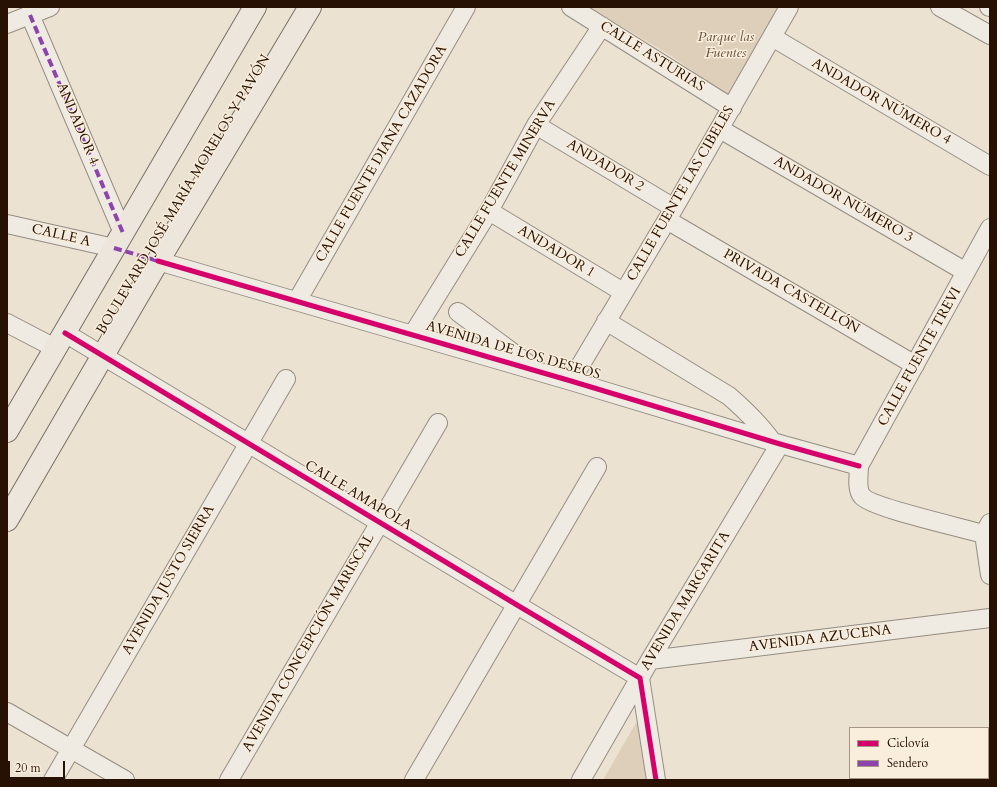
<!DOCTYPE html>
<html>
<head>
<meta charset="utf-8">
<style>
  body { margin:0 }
  #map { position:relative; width:997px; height:787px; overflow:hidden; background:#ece2d2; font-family:Cardo,serif }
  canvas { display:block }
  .frame { position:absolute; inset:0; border:8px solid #271102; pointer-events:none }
  .legend { position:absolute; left:849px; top:727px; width:140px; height:52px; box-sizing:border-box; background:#f9eddb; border:1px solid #a59584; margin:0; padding:5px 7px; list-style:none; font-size:12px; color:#271102 }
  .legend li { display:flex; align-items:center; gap:8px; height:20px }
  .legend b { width:20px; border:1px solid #a59584 }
  .scale { position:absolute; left:8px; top:761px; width:57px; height:18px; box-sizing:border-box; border:2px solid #271102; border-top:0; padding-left:5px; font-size:12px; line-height:14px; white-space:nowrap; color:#271102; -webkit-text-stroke:3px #f9eddb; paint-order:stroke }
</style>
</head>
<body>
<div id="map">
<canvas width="997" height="787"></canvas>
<div class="frame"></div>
<ul class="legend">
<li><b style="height:5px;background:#d6006c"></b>Ciclovía</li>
<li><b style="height:5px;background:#8e44ad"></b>Sendero</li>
</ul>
<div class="scale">20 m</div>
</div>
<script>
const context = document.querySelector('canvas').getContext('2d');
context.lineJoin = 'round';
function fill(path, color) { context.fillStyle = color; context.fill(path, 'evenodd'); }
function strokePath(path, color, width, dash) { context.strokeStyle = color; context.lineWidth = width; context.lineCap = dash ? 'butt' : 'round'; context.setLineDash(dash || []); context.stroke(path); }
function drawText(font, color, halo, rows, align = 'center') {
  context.font = font + ' Cardo,serif'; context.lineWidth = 3; context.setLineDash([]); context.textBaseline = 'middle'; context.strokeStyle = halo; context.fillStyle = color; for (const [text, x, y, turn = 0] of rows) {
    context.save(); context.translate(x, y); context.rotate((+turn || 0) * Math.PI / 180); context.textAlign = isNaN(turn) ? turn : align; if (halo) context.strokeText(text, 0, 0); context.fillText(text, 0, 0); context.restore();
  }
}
fill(new Path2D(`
  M589,7H796L739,104L668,54Z
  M644,709L654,780H603Z`), '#decfba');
const minor = new Path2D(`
  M571,7L732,108
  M940,7L990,35
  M989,7H990
  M30,15L123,233
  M7,24L50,7
  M772,37L990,166
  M536,125L674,208
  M720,129L966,272
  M489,211L623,292
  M667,220L915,365
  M7,224L114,248
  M990,228L859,466C859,475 856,489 862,496C871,508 969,529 990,536
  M158,261L571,381L780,444L859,466
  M297,301L466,7
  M458,312L528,364
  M606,321L729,396C745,410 759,423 771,440
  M7,323L55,348
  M65,333L517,605L640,678L656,780
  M413,334L489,211L536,125L602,26
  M571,381L674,208L789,7
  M990,523L984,534L990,575
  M650,660L990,618
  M7,712L125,780
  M988,772H990
  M53,780L286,379
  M229,780L438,423
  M414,780L597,467
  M581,780L650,660L780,444
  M932,780L946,778`);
const major = new Path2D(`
  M7,431L255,7
  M7,520L158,261L310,7`);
strokePath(minor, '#958d82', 20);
strokePath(major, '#797066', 24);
strokePath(minor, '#efeae2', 18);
strokePath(major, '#ece6dd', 22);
strokePath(new Path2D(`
  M30,15L123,233
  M114,248L158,261`), '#8e44ad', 4, [8, 4]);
strokePath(new Path2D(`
  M158,261L571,381L780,444L859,466
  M65,333L517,605L640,678L656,780`), '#d6006c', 5);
drawText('italic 14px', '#634e3b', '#f9eddb', [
  ["Parque las",726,38],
  ["Fuentes",726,54]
]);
drawText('14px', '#271102', '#f9eddb', [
  ["CALLE ASTURIAS",652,57,32],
  ["ANDADOR NÚMERO 4",881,102,30],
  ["ANDADOR 4",77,124,67],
  ["CALLE FUENTE DIANA CAZADORA",382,154,-60],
  ["ANDADOR 2",605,166,31],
  ["CALLE FUENTE MINERVA",506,179,-59],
  ["CALLE FUENTE LAS CIBELES",681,194,-60],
  ["BOULEVARD JOSÉ MARÍA MORELOS Y PAVÓN",184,195,-59],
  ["ANDADOR NÚMERO 3",843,200,30],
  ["CALLE A",61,236,13],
  ["ANDADOR 1",556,252,31],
  ["PRIVADA CASTELLÓN",791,292,30],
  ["AVENIDA DE LOS DESEOS",513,351,16],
  ["CALLE FUENTE TREVI",920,357,-61],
  ["CALLE AMAPOLA",358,496,31],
  ["AVENIDA JUSTO SIERRA",169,580,-60],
  ["AVENIDA MARGARITA",686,601,-59],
  ["AVENIDA AZUCENA",820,639,-7],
  ["AVENIDA CONCEPCIÓN MARISCAL",309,643,-60]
]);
</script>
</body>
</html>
